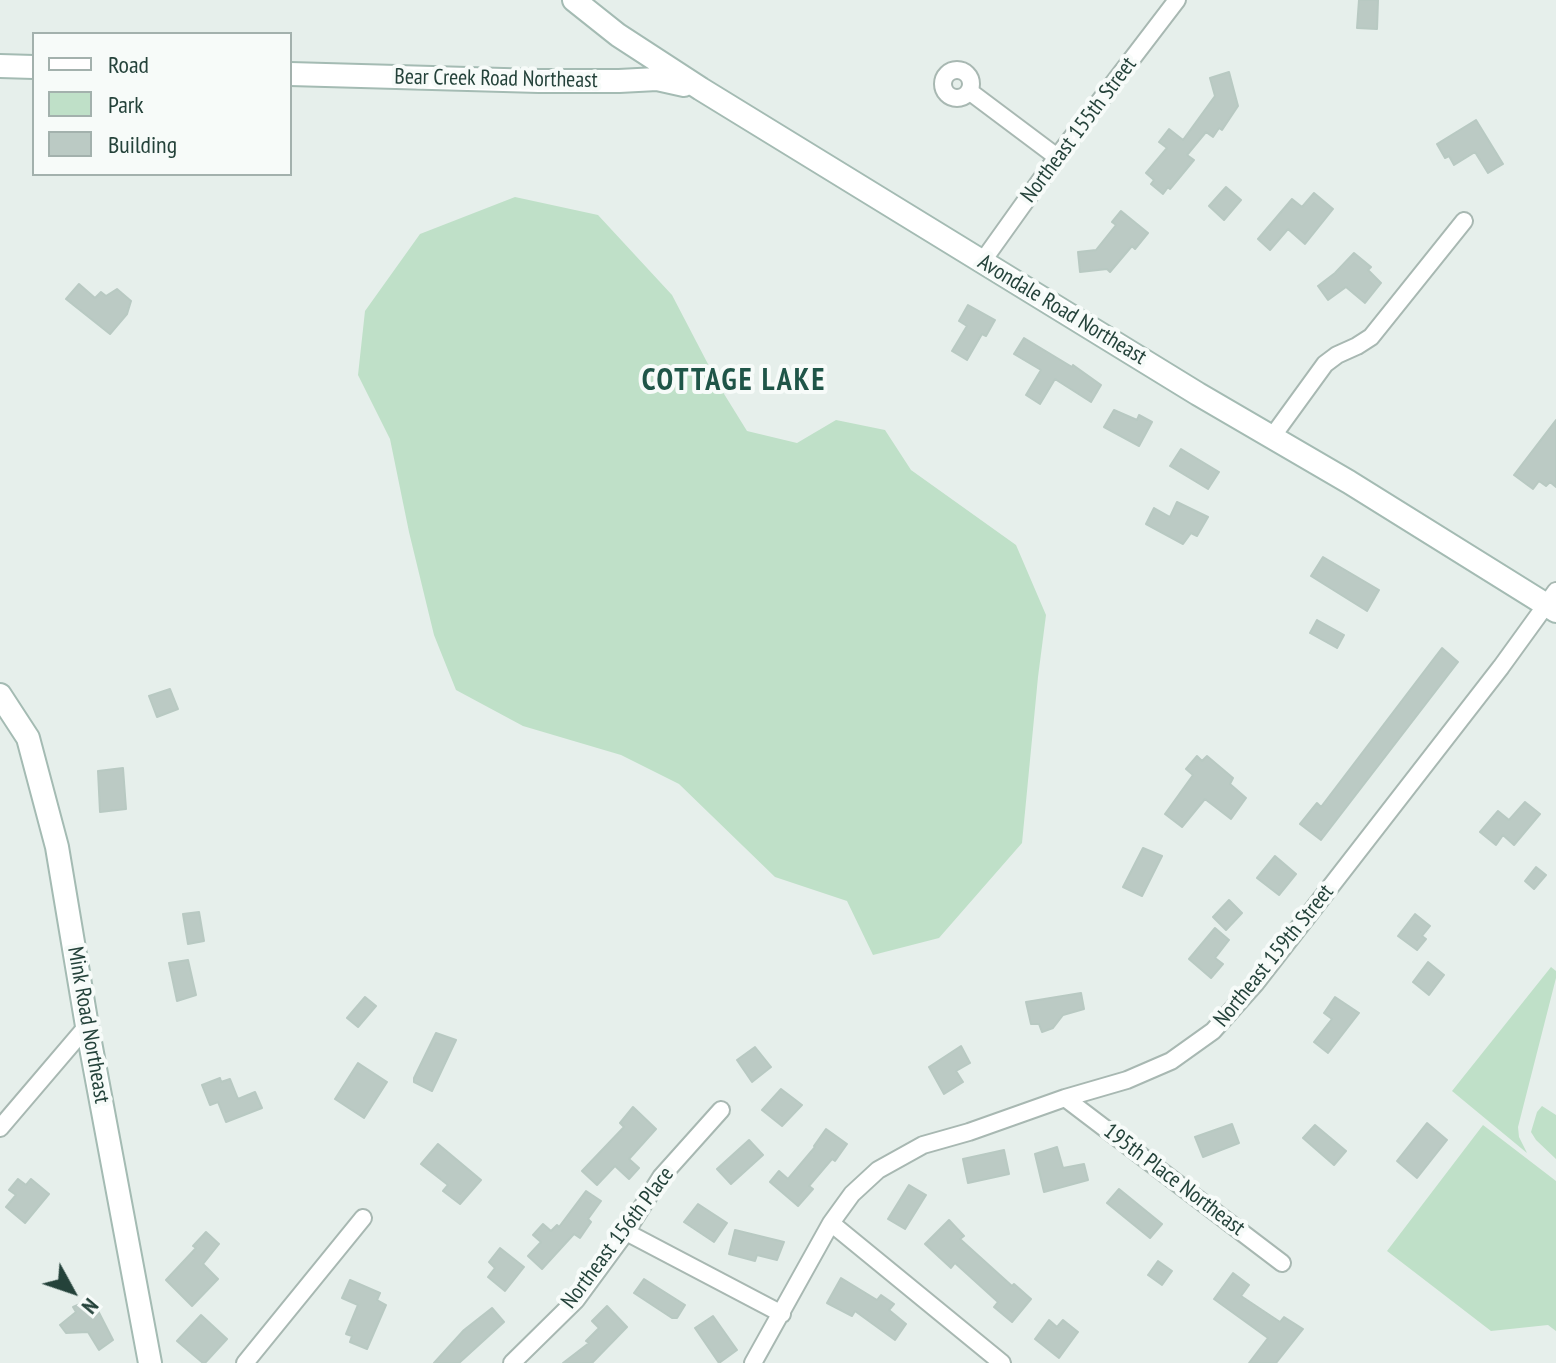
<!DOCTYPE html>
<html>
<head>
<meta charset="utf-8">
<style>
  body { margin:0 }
  #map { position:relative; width:1556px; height:1363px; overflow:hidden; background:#e6efeb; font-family:"PT Sans Narrow",sans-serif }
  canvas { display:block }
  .legend { position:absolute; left:32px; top:32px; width:260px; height:144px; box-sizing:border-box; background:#f7fbf9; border:2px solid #a3b1ad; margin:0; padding:10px 14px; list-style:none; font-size:24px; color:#24423a }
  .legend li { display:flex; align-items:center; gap:16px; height:40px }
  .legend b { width:40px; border:2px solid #a3b1ad }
  .north { position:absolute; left:32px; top:1251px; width:80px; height:80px; -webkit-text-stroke:6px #f7fbf9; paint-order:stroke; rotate:130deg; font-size:22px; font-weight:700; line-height:32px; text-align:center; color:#24423a }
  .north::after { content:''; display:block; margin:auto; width:28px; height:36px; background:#24423a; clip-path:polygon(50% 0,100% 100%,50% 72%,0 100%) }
</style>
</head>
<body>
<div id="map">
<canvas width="1556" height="1363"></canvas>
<ul class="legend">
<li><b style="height:10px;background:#fff"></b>Road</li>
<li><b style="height:22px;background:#bfe0c8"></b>Park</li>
<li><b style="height:22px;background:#bbcac4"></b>Building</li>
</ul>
<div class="north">N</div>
</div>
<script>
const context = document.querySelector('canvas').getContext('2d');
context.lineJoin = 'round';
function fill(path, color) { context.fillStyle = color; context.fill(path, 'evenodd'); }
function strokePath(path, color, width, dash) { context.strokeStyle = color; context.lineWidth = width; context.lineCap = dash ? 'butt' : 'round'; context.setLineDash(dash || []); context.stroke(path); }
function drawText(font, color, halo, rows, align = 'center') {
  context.font = font + ' "PT Sans Narrow",sans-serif'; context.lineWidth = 8; context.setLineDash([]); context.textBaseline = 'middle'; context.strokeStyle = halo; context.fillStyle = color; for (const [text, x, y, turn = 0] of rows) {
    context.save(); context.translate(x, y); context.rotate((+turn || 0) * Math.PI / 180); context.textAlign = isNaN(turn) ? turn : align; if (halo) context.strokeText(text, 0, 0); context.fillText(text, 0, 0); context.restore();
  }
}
fill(new Path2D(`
  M515,197L598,215L672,295L721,389L747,431L797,443L836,420L885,430L911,470L1016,545L1046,615L1038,677L1022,843L939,938L873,955L847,901L775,877L679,784L621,755L523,726L456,690L434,635L409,532L390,439L358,375L365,311L420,234Z
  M1551,967L1556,971V978L1518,1127L1519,1137L1527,1153L1452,1091Z
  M1542,1106L1556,1115V1159L1536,1140L1531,1132L1537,1112Z
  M1483,1125L1556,1181V1331L1548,1325L1491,1331L1387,1251Z`), '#bfe0c8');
const building = new Path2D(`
  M1359,0H1378L1377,29L1357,28Z
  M1229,72L1238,106L1222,130L1219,128L1213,137L1206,132L1187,155L1194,160L1170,189L1168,187L1163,194L1151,184L1154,180L1146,173L1167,148L1159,142L1169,129L1183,140L1215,96L1210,78Z
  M1476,120L1503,164L1488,173L1475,152L1454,165L1449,156L1445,158L1437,144Z
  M1226,187L1241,200L1224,220L1209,206Z
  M1314,193L1333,209L1305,244L1288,229L1270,250L1258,239L1292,199L1302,207Z
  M1121,211L1148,233L1135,249L1132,246L1110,272L1107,269L1080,272L1078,252L1096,250L1116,225L1112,222Z
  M1354,253L1371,267L1368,270L1381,283L1365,303L1346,287L1328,300L1318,286L1335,273Z
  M79,284L95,298L101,292L106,296L117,289L131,301L127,314L110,334L66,299Z
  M968,305L995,320L986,336L982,334L967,360L952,351L967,326L959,321Z
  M1024,338L1072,367L1073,365L1101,385L1091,402L1055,379L1040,404L1026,395L1041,370L1014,354Z
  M1114,410L1137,420L1139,415L1152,422L1139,446L1104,427Z
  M1556,420V487L1550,482L1546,486L1539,481L1533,489L1514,475Z
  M1181,449L1219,472L1208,489L1170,466Z
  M1177,502L1208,517L1197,536L1191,533L1183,544L1146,524L1154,508L1170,517Z
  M1323,557L1379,590L1367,611L1311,576Z
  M1317,620L1344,635L1337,648L1310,633Z
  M1442,648L1458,662L1321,840L1300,824L1317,803L1321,807Z
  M170,689L178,709L157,717L149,696Z
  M1197,756L1202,761L1207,756L1233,778L1230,784L1246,798L1231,819L1205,799L1182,827L1165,814L1193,775L1186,769Z
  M123,768L126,809L100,812L98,771Z
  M1525,802L1540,814L1514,845L1503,835L1496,845L1480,832L1498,811L1509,820Z
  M1143,848L1162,856L1142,896L1123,887Z
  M1275,856L1296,874L1279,895L1257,878Z
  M1536,867L1546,875L1534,889L1525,881Z
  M1229,900L1242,913L1226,930L1213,917Z
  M199,912L204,941L188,944L183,914Z
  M1415,914L1430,926L1422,936L1426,939L1417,950L1398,936Z
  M1215,928L1229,940L1215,958L1223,964L1211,978L1189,959Z
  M188,960L196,995L177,1001L169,963Z
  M1428,962L1444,975L1429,995L1413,982Z
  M1081,993L1084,1009L1063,1015L1053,1028L1042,1032L1039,1024H1031L1026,1002Z
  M365,997L376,1006L358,1027L347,1018Z
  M1335,997L1359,1013L1328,1053L1314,1042L1332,1019L1324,1013Z
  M436,1033L456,1040L432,1091L414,1082V1078Z
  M961,1046L970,1063L956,1071L963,1082L944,1094L929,1067Z
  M755,1047L771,1067L752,1082L737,1060Z
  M358,1063L387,1082L364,1118L335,1099Z
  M220,1078L221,1082L230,1079L238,1099L255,1092L262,1108L226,1122L218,1102L210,1105L202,1085Z
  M781,1089L802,1105L782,1126L762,1110Z
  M633,1107L656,1129L629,1159L639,1168L629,1179L615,1166L597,1185L582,1171L624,1127L620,1123Z
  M1427,1123L1447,1140L1417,1178L1397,1161Z
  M1232,1124L1239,1143L1203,1157L1195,1137Z
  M1315,1125L1346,1151L1334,1165L1303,1138Z
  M826,1129L847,1144L835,1161L832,1159L809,1186L813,1189L798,1206L770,1182L779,1171L788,1179L815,1147L814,1146Z
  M749,1140L763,1155L731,1184L717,1169Z
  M438,1144L481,1180L460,1204L443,1191L448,1185L421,1164Z
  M1057,1147L1063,1168L1084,1164L1088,1180L1044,1192L1035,1154Z
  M1004,1150L1009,1174L968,1183L963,1159Z
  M18,1179L26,1185L31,1179L49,1194L25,1223L6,1207L16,1195L9,1190Z
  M909,1185L926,1195L905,1229L888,1219Z
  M1119,1189L1162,1224L1150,1238L1107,1203Z
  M586,1191L601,1201L588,1219L591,1222L580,1238L574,1234L542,1269L528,1256L541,1242L533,1235L543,1224L551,1231L557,1225L559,1227Z
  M698,1204L727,1223L714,1242L684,1222Z
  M949,1220L964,1236L960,1239L1012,1286L1014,1284L1031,1299L1012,1322L994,1307L998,1302L955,1263L951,1268L925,1244Z
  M735,1230L784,1242L777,1260L757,1255L755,1261L729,1254Z
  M206,1232L219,1244L203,1264L218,1279L192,1306L166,1280L196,1248L193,1246Z
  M500,1248L524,1267L505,1291L488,1277L495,1268L489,1262Z
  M1158,1261L1172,1271L1162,1285L1148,1275Z
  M1233,1273L1249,1285L1241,1296L1280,1322L1284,1317L1303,1329L1276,1363H1249L1268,1338L1214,1299Z
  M841,1278L877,1300L881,1295L894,1304L889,1310L906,1324L895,1340L855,1311L852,1316L827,1303Z
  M644,1279L685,1305L677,1318H672L634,1293Z
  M350,1280L380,1293L377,1300L386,1305L367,1349L350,1342L352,1336L346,1334L358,1305L342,1298Z
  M92,1299L113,1340L99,1350L88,1332L66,1333L60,1325L76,1312L73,1307Z
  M607,1306L627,1327L592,1363H563L589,1343L586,1341L599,1328L592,1321Z
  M492,1308L504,1322L459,1363H434L464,1330Z
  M201,1315L227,1339L205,1363H203L177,1341Z
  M713,1316L737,1350L719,1363L695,1328Z
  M1049,1320L1057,1327L1063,1320L1078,1332L1059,1358L1035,1339Z`);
fill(building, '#bbcac4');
strokePath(building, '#b8c9c2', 2);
const street = new Path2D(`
  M943 84a14 14 0 1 1 28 0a14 14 0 1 1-28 0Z
  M969,91L1057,157
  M982,262L1057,157L1177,0
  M1272,437L1325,364L1337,355L1357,346L1371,337L1464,221
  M1065,1098L1282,1263
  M0,1128L87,1026
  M831,1223L1002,1363
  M626,1232L782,1314
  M245,1363L363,1218
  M512,1363L576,1300L626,1232L661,1177L721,1110
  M753,1363L831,1223L852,1194L878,1170L923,1145L969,1132L1065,1098L1127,1080L1171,1061L1213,1031L1255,984L1501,667L1556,591`);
const secondary = new Path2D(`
  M574,0L618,35L701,89L1198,394L1349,482L1556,611
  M0,66L34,67
  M290,74L539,81H619L657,79L684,85
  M0,695L28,738L57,847L87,1026L150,1363`);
strokePath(street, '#a8b8b2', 20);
strokePath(secondary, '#a4bbb3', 26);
strokePath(street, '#fff', 16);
strokePath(secondary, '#fff', 22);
drawText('22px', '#24423a', '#f7fbf9', [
  ["Bear Creek Road Northeast",496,79,1],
  ["Northeast 155th Street",1079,130,-53],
  ["Avondale Road Northeast",1062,310,31],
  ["Northeast 159th Street",1274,956,-51],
  ["Mink Road Northeast",88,1025,80],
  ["195th Place Northeast",1174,1180,37],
  ["Northeast 156th Place",618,1238,-53]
]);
context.letterSpacing = '2px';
drawText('bold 30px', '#1f5548', '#f7fbf9', [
  ["COTTAGE LAKE",734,381]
]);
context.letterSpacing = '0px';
</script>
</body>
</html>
